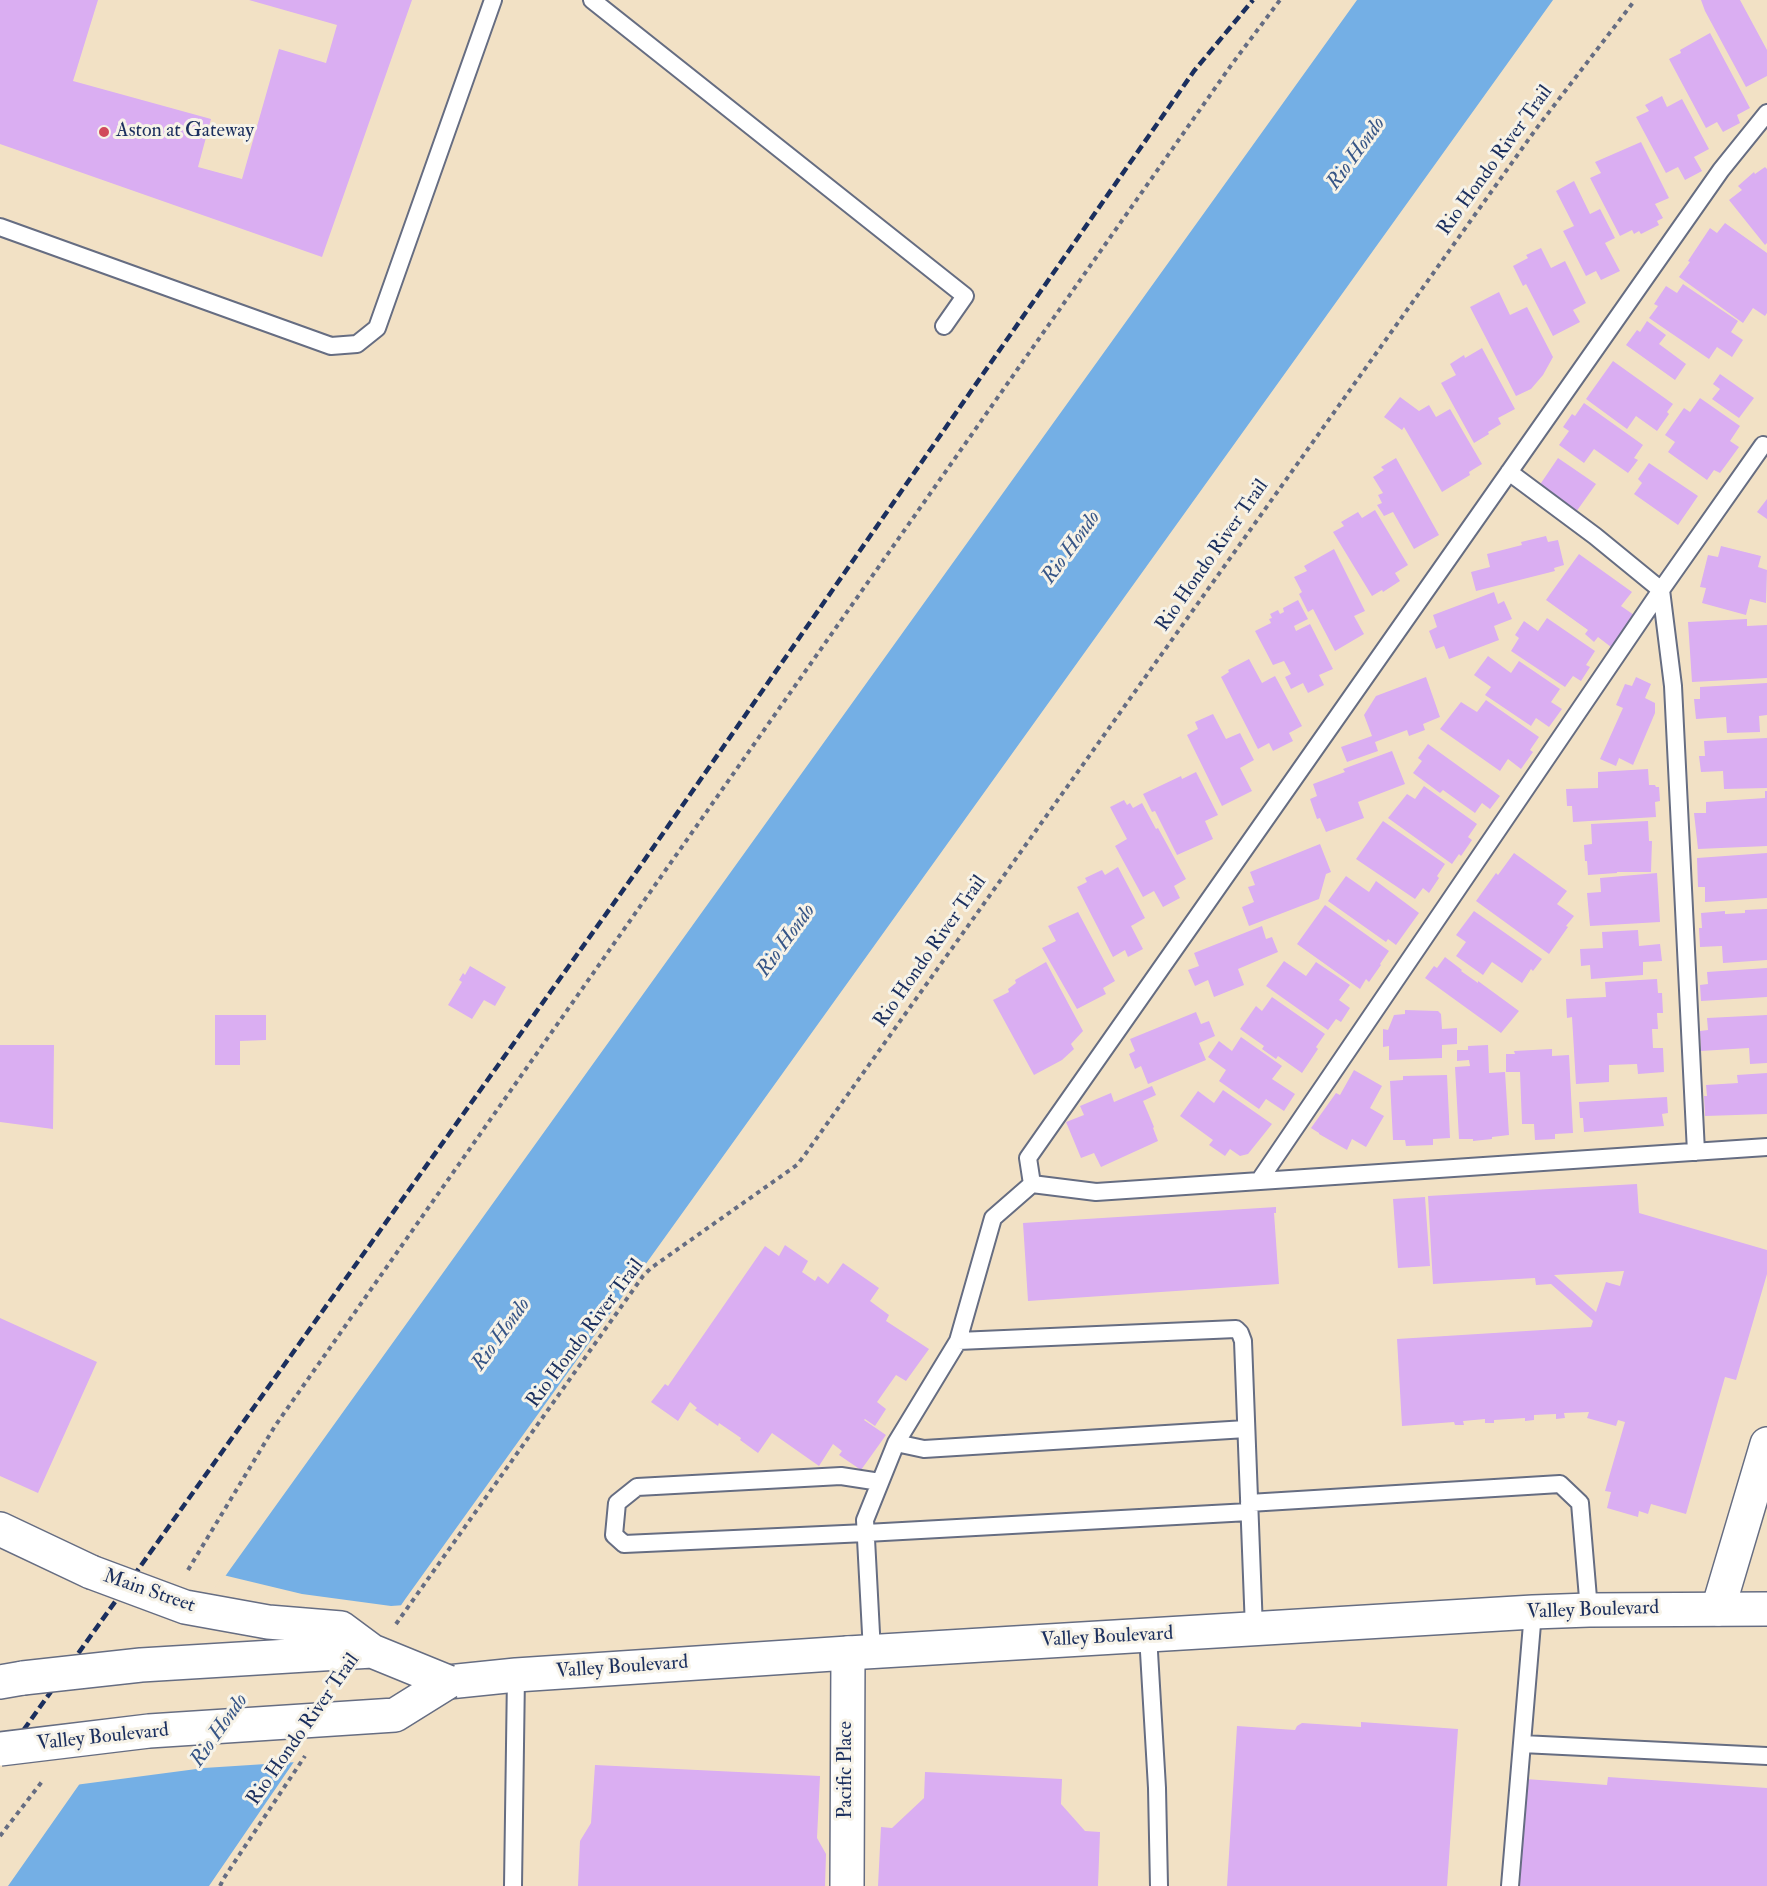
<!DOCTYPE html>
<html>
<head>
<meta charset="utf-8">
<style>
  body { margin:0 }
  canvas { display:block; background:#f2e1c5 }
</style>
</head>
<body>
<canvas width="1767" height="1886"></canvas>
<script>
const context = document.querySelector('canvas').getContext('2d');
context.lineJoin = 'round';
function fill(path, color) { context.fillStyle = color; context.fill(path, 'evenodd'); }
function strokePath(path, color, width, dash) { context.strokeStyle = color; context.lineWidth = width; context.lineCap = dash ? 'butt' : 'round'; context.setLineDash(dash || []); context.stroke(path); }
function drawText(font, color, halo, rows, align = 'center') {
  context.font = font + ' "IM FELL Double Pica",serif'; context.lineWidth = 6; context.setLineDash([]); context.textBaseline = 'middle'; context.strokeStyle = halo; context.fillStyle = color; for (const [text, x, y, turn = 0] of rows) {
    context.save(); context.translate(x, y); context.rotate((+turn || 0) * Math.PI / 180); context.textAlign = isNaN(turn) ? turn : align; if (halo) context.strokeText(text, 0, 0); context.fillText(text, 0, 0); context.restore();
  }
}
fill(new Path2D(`
  M1357,0H1553L406,1598L209,1886H8L231,1568Z`), '#74afe5');
fill(new Path2D(`
  M223,1575L302,1594L391,1606L405,1605L297,1762L204,1768L75,1785Z`), '#f2e1c5');
fill(new Path2D(`
  M0,0H98L73,81L211,119L198,167L242,179L279,49L326,63L337,25L249,0H412L322,257L0,144Z
  M1701,0H1740L1767,50V76L1746,87L1705,11Z
  M1710,33L1750,108L1737,115L1740,123L1723,132L1717,122L1706,128L1669,59L1681,53L1680,50Z
  M1662,96L1667,107L1682,99L1709,149L1694,157L1702,171L1685,180L1678,167L1666,173L1636,117L1649,111L1645,105Z
  M1641,142L1669,198L1655,204L1663,218L1657,221L1659,225L1641,234L1639,231L1634,234L1632,230L1620,236L1590,178L1601,173L1595,162Z
  M1765,167L1767,169V243L1765,245L1729,200L1742,190L1738,186L1754,172L1755,174Z
  M1574,181L1590,214L1600,209L1615,238L1605,243L1620,271L1601,280L1596,271L1586,276L1563,231L1574,226L1556,191Z
  M1725,223L1767,253V313L1765,316L1753,308L1743,323L1679,277L1690,262L1688,261L1710,228L1717,233Z
  M1541,248L1551,268L1565,261L1586,303L1573,310L1580,322L1553,336L1526,284L1523,286L1513,266L1528,258L1526,255Z
  M1683,284L1738,321L1731,332L1743,340L1732,357L1717,347L1709,359L1649,318L1658,306L1654,304L1666,286L1677,293Z
  M1499,292L1510,315L1527,307L1553,357L1543,375L1531,389L1516,396L1470,307Z
  M1647,321L1666,335L1659,344L1686,364L1675,380L1626,345L1637,330L1640,332Z
  M1482,348L1515,409L1498,418L1501,424L1488,432L1489,434L1474,443L1441,383L1456,375L1450,364L1464,355L1465,358Z
  M1613,361L1673,404L1667,412L1669,414L1657,431L1636,416L1627,429L1586,399Z
  M1720,374L1754,398L1739,418L1712,399L1720,389L1713,384Z
  M1400,397L1419,411L1429,405L1436,417L1450,409L1482,464L1469,472L1470,475L1442,492L1404,427L1402,430L1384,417Z
  M1700,398L1740,426L1730,441L1739,447L1720,473L1714,470L1707,480L1668,452L1675,442L1665,435L1684,408L1690,412Z
  M1584,403L1643,445L1634,458L1638,460L1628,473L1594,449L1584,463L1559,445L1569,431L1563,427L1572,414L1575,416Z
  M1396,458L1439,535L1414,549L1393,512L1384,516L1377,505L1382,503L1378,495L1383,493L1373,477L1384,470L1381,467Z
  M1558,458L1596,484L1576,512L1539,486Z
  M1649,463L1698,496L1678,525L1634,494L1642,483L1638,479Z
  M1767,499V519L1757,512Z
  M1375,510L1408,565L1395,573L1400,581L1383,592L1382,590L1372,596L1333,532L1344,526L1341,522L1358,512L1362,518Z
  M1546,536L1548,542L1558,540L1564,565L1554,568L1555,571L1476,591L1471,572L1490,567L1487,554L1522,545L1521,542Z
  M1721,546L1761,556L1758,567L1767,570L1766,603L1750,599L1746,615L1702,603L1706,588L1700,587L1708,555L1718,557Z
  M1334,549L1365,611L1354,616L1364,634L1335,651L1313,609L1308,612L1299,594L1302,592L1294,577L1307,571L1304,566Z
  M1579,554L1632,592L1621,606L1634,615L1611,647L1598,637L1594,642L1585,634L1588,630L1546,600Z
  M1494,592L1498,604L1504,601L1512,619L1494,626L1499,640L1449,659L1444,646L1436,649L1429,631L1437,627L1433,615Z
  M1298,600L1308,619L1294,626L1296,631L1310,624L1333,669L1319,675L1324,685L1308,693L1303,683L1291,689L1285,677L1291,674L1284,661L1273,665L1255,631L1271,623L1269,619L1272,618L1270,614L1278,610L1280,614L1284,612L1283,608Z
  M1547,618L1595,651L1586,665L1590,667L1581,681L1573,676L1565,687L1511,651L1519,638L1515,635L1524,621L1538,631Z
  M1747,619V626L1767,625V678L1692,682L1688,622Z
  M1488,656L1511,673L1519,661L1560,689L1551,702L1562,709L1549,727L1536,718L1531,726L1485,695L1491,687L1474,675Z
  M1249,659L1262,683L1275,676L1302,726L1289,733L1293,741L1273,751L1269,743L1258,749L1221,677L1229,672L1228,670Z
  M1426,677L1440,717L1423,724L1425,730L1409,736L1407,730L1375,742L1378,751L1347,762L1341,747L1372,736L1364,715L1376,696Z
  M1636,677L1651,684L1645,698L1655,703V713L1633,765L1619,758L1616,766L1600,759L1623,708L1616,705L1625,684L1632,686Z
  M1767,683V715L1759,716L1760,732L1727,733L1726,717L1696,719L1694,699H1700V687Z
  M1486,700L1539,737L1530,750L1533,752L1521,769L1508,759L1500,771L1440,729L1461,702L1477,712Z
  M1213,714L1226,739L1240,733L1254,760L1240,768L1252,791L1222,806L1187,735L1198,729L1195,722Z
  M1767,738V788L1724,789L1723,771L1701,772L1699,756H1705L1704,741Z
  M1428,744L1500,796L1490,809L1482,803L1475,813L1443,790L1440,793L1413,773L1422,761L1418,758Z
  M1392,751L1405,784L1358,802L1364,818L1326,832L1320,818L1317,819L1310,799L1317,796L1313,784L1345,772L1343,769Z
  M1648,769L1649,785H1655L1656,787H1659L1660,801L1655,802L1656,817L1573,822L1572,806H1567L1566,789L1598,788V772Z
  M1196,772L1218,815L1205,821L1213,839L1177,855L1155,811L1152,812L1143,794L1181,776L1182,779Z
  M1424,786L1477,824L1468,837L1472,840L1461,856L1459,854L1452,864L1388,818L1407,794L1415,799Z
  M1765,791H1767V846L1698,849L1694,813H1706V802L1765,798Z
  M1124,800L1127,805L1130,803L1133,808L1142,803L1156,829L1158,828L1186,879L1174,886L1180,898L1163,907L1154,891L1143,897L1115,846L1127,839L1110,807Z
  M1383,821L1445,864L1437,876L1439,878L1429,893L1423,888L1415,899L1356,859Z
  M1648,821L1649,841H1652L1651,872H1617V873L1588,875L1587,861H1585L1584,845L1592,844L1591,824Z
  M1320,844L1331,872L1326,874L1319,899L1249,926L1242,907L1254,902L1248,887L1255,885L1250,872Z
  M1514,853L1567,891L1557,904L1574,916L1566,926L1568,927L1549,954L1476,901L1496,873L1498,875Z
  M1767,853V898L1705,902V887H1698L1697,858Z
  M1118,867L1145,918L1131,926L1143,949L1128,957L1125,950L1113,957L1077,887L1087,882L1085,878L1102,870L1105,875Z
  M1657,873L1660,922L1590,926L1587,893L1601,892L1600,878Z
  M1346,876L1369,892L1376,881L1419,913L1396,945L1388,939L1386,942L1328,901Z
  M1325,905L1389,951L1380,964L1381,965L1369,982L1366,979L1360,989L1297,944Z
  M1767,909V960L1723,963L1722,946L1700,947L1699,928H1702L1701,913L1725,911V914L1745,913V910Z
  M1474,911L1542,959L1533,971L1531,969L1522,983L1492,962L1483,975L1456,956L1466,942L1456,935Z
  M1078,912L1115,981L1103,988L1106,994L1077,1009L1042,948L1056,941L1048,926Z
  M1262,926L1266,939L1272,937L1278,952L1238,969L1244,985L1214,997L1208,980L1195,986L1188,970L1199,966L1194,953Z
  M1638,930L1639,946L1660,944L1662,961L1643,962V975L1591,979L1590,965L1581,966L1580,949L1603,948L1602,932Z
  M1445,957L1462,970L1461,971L1478,983V981L1519,1011L1501,1033L1425,978L1434,966L1437,968Z
  M1284,961L1306,976L1316,962L1350,985L1339,1000L1350,1008L1341,1022L1336,1019L1328,1030L1266,986Z
  M1046,962L1083,1031L1071,1044L1074,1049L1062,1060L1034,1075L993,1000L1009,992L1008,989L1016,983L1015,980Z
  M470,966L506,987L495,1006L484,1000L472,1019L448,1005L462,982L459,980L463,973L465,975Z
  M1767,968V997L1701,1001L1700,985L1708,984L1707,972Z
  M1657,979L1658,993H1662L1663,1013H1657L1658,1029H1652L1653,1048H1663L1664,1072L1638,1074L1637,1064L1609,1065V1082L1576,1084L1572,1017L1567,1018L1566,999L1606,997L1605,982Z
  M1272,997L1325,1034L1316,1047L1318,1049L1302,1073L1278,1056L1276,1059L1262,1049L1264,1046L1240,1029L1256,1006L1262,1011Z
  M1405,1010L1438,1011L1441,1014L1442,1029L1457,1028V1044L1442,1045V1058L1389,1060V1046L1383,1047V1029L1388,1030L1394,1015L1405,1014Z
  M1196,1012L1201,1024L1209,1021L1215,1036L1199,1043L1206,1060L1148,1084L1141,1066L1135,1069L1129,1054L1135,1051L1130,1039Z
  M215,1015H266V1040L240,1041V1065H215Z
  M1767,1015V1063L1750,1064L1749,1048L1701,1051L1700,1031L1708,1030L1707,1018Z
  M1241,1037L1282,1066L1272,1079L1295,1094L1284,1111L1266,1099L1259,1109L1219,1081L1226,1070L1208,1057L1219,1041L1232,1051Z
  M0,1045H54L53,1129L0,1122Z
  M1488,1045L1489,1073L1505,1072L1509,1135L1492,1137V1139L1473,1141V1139H1459L1455,1067L1470,1066L1469,1060L1457,1061V1050H1468V1046Z
  M1552,1049V1056L1569,1055L1573,1133L1555,1134V1139L1535,1140L1534,1124H1522L1520,1072H1506V1054H1515L1514,1051Z
  M1354,1070L1382,1086L1370,1108L1384,1116L1366,1147L1352,1139L1347,1150L1319,1134V1133L1311,1128L1336,1093L1340,1095Z
  M1767,1073V1114L1705,1116L1704,1096H1707L1706,1085L1738,1083L1737,1075Z
  M1447,1075L1450,1138L1433,1139V1145L1406,1146L1405,1140H1393L1390,1081L1403,1080V1076Z
  M1152,1086L1156,1095L1143,1101L1154,1127L1153,1128L1158,1141L1101,1167L1094,1153L1081,1158L1066,1122L1084,1115L1080,1106L1111,1093L1114,1102Z
  M1223,1090L1272,1124L1248,1154L1240,1156L1230,1149L1225,1156L1209,1145L1213,1140L1180,1116L1198,1091L1214,1103Z
  M1667,1097L1668,1113L1662,1114L1664,1126L1584,1132L1583,1118H1580L1579,1102Z
  M1637,1184L1639,1213L1767,1250V1274L1736,1380L1725,1377L1686,1514L1651,1504L1648,1514L1639,1511L1638,1517L1607,1508L1611,1492L1605,1491L1625,1422L1618,1420L1616,1426L1587,1418L1589,1412L1564,1413L1565,1418L1556,1419V1414L1534,1415V1420L1525,1421V1418L1494,1420V1423H1485V1419L1463,1421L1464,1425H1455L1454,1422L1402,1426L1397,1339L1591,1327L1593,1321L1551,1284L1536,1285L1535,1278L1433,1284L1428,1196ZM1624,1271L1620,1286L1606,1282L1596,1312L1554,1275Z
  M1425,1197L1430,1266L1398,1268L1393,1199Z
  M1276,1207V1213H1274L1279,1284L1028,1301L1023,1223Z
  M785,1245L808,1261L802,1272L815,1281L818,1276L828,1284L843,1263L879,1288L870,1301L889,1315L886,1321L929,1349L906,1381L896,1375L877,1402L886,1409L875,1426L865,1419L864,1420L886,1435L861,1470L839,1455L842,1451L833,1444L819,1466L772,1433L758,1453L740,1440L741,1438L719,1423L718,1426L695,1410L697,1408L690,1402L678,1421L651,1402L665,1384L668,1386L765,1246L779,1256Z
  M0,1318L97,1362L38,1493L0,1476Z
  M1361,1722L1458,1729L1447,1886H1227L1237,1726L1295,1730L1297,1726L1302,1723L1361,1727Z
  M595,1765L820,1776L817,1838L826,1854L825,1886H578L580,1841L591,1823Z
  M925,1772L1062,1779L1061,1804L1085,1831L1100,1832L1098,1886H878L881,1827L892,1828L924,1798Z
  M1608,1777L1767,1788V1886H1518L1526,1779L1607,1785Z`), '#daaef2');
const service = new Path2D(`
  M592,0L965,296L944,326
  M0,227L331,346L357,344L377,328L493,0
  M1509,472L1595,536L1661,590L1673,686L1696,1152
  M1259,1181L1661,590L1763,445
  M1032,1184L1028,1158L1721,170L1767,113
  M958,1341L993,1218L1032,1184L1096,1192L1767,1147
  M896,1443L924,1449L1246,1429
  M880,1482L841,1476L637,1487L617,1503L614,1535L624,1544L866,1533L1249,1512
  M1249,1503L1560,1484L1580,1503L1589,1610
  M1148,1635L1157,1788L1159,1886
  M872,1652L865,1520L896,1443L958,1341L1236,1329L1240,1333L1243,1341L1254,1629
  M1522,1744L1767,1756
  M513,1886L516,1675
  M1510,1886L1533,1612`);
const minor = new Path2D(`
  M1718,1609L1767,1444
  M847,1886L848,1653`);
const primary = new Path2D(`
  M0,1529L91,1572
  M0,1682L23,1678
  M448,1682L516,1675L848,1653L1533,1612L1589,1610L1767,1609`);
strokePath(service, '#666d82', 20);
strokePath(minor, '#666d82', 36);
strokePath(primary, '#666d82', 36);
strokePath(new Path2D(`
  M188,1570L275,1426L1232,64L1280,0
  M396,1624L643,1276L651,1268L797,1165L804,1156L1536,129L1635,0
  M0,1836L44,1779
  M220,1886L224,1878L305,1756`), '#666d82', 4, [4.5, 4.5]);
strokePath(service, '#fff', 16);
strokePath(minor, '#fff', 33);
strokePath(primary, '#fff', 33);
strokePath(new Path2D(`
  M0,1763L641,865L1194,71L1253,0`), '#1b2f5e', 4.5, [9, 4.5]);
const primaryBridge = new Path2D(`
  M91,1572L185,1607L268,1622L341,1628L372,1651
  M23,1678L141,1665L372,1651L448,1682
  M0,1749L149,1731L395,1715L448,1682`);
strokePath(primaryBridge, '#666d82', 36, []);
strokePath(primaryBridge, '#fff', 33);
for (const [x, y, r, color] of [
  [104,132,6,"#d1495b"]
]) { const dot = new Path2D(); dot.arc(x, y, r, 0, 2 * Math.PI); context.fillStyle = color; context.fill(dot); strokePath(dot, '#f7f3e8', 2); }
drawText('20px', '#1b2f5e', '#f7f3e8', [
  ["Aston at Gateway",116,132]
], 'left');
drawText('20px', '#1b2f5e', '#f7f3e8', [
  ["Rio Hondo River Trail",1496,161,-54],
  ["Rio Hondo River Trail",1213,556,-55],
  ["Rio Hondo River Trail",931,952,-55],
  ["Rio Hondo River Trail",586,1334,-53],
  ["Main Street",149,1592,19],
  ["Valley Boulevard",1593,1611,-2],
  ["Valley Boulevard",1107,1638,-3],
  ["Valley Boulevard",622,1668,-4],
  ["Rio Hondo River Trail",304,1730,-55],
  ["Valley Boulevard",103,1738,-6],
  ["Pacific Place",847,1770,-90]
]);
drawText('italic 21px', '#365586', '#f7f3e8', [
  ["Rio Hondo",1357,154,-54],
  ["Rio Hondo",1072,548,-54],
  ["Rio Hondo",787,941,-54],
  ["Rio Hondo",502,1335,-54],
  ["Rio Hondo",220,1731,-55]
]);
</script>
</body>
</html>
